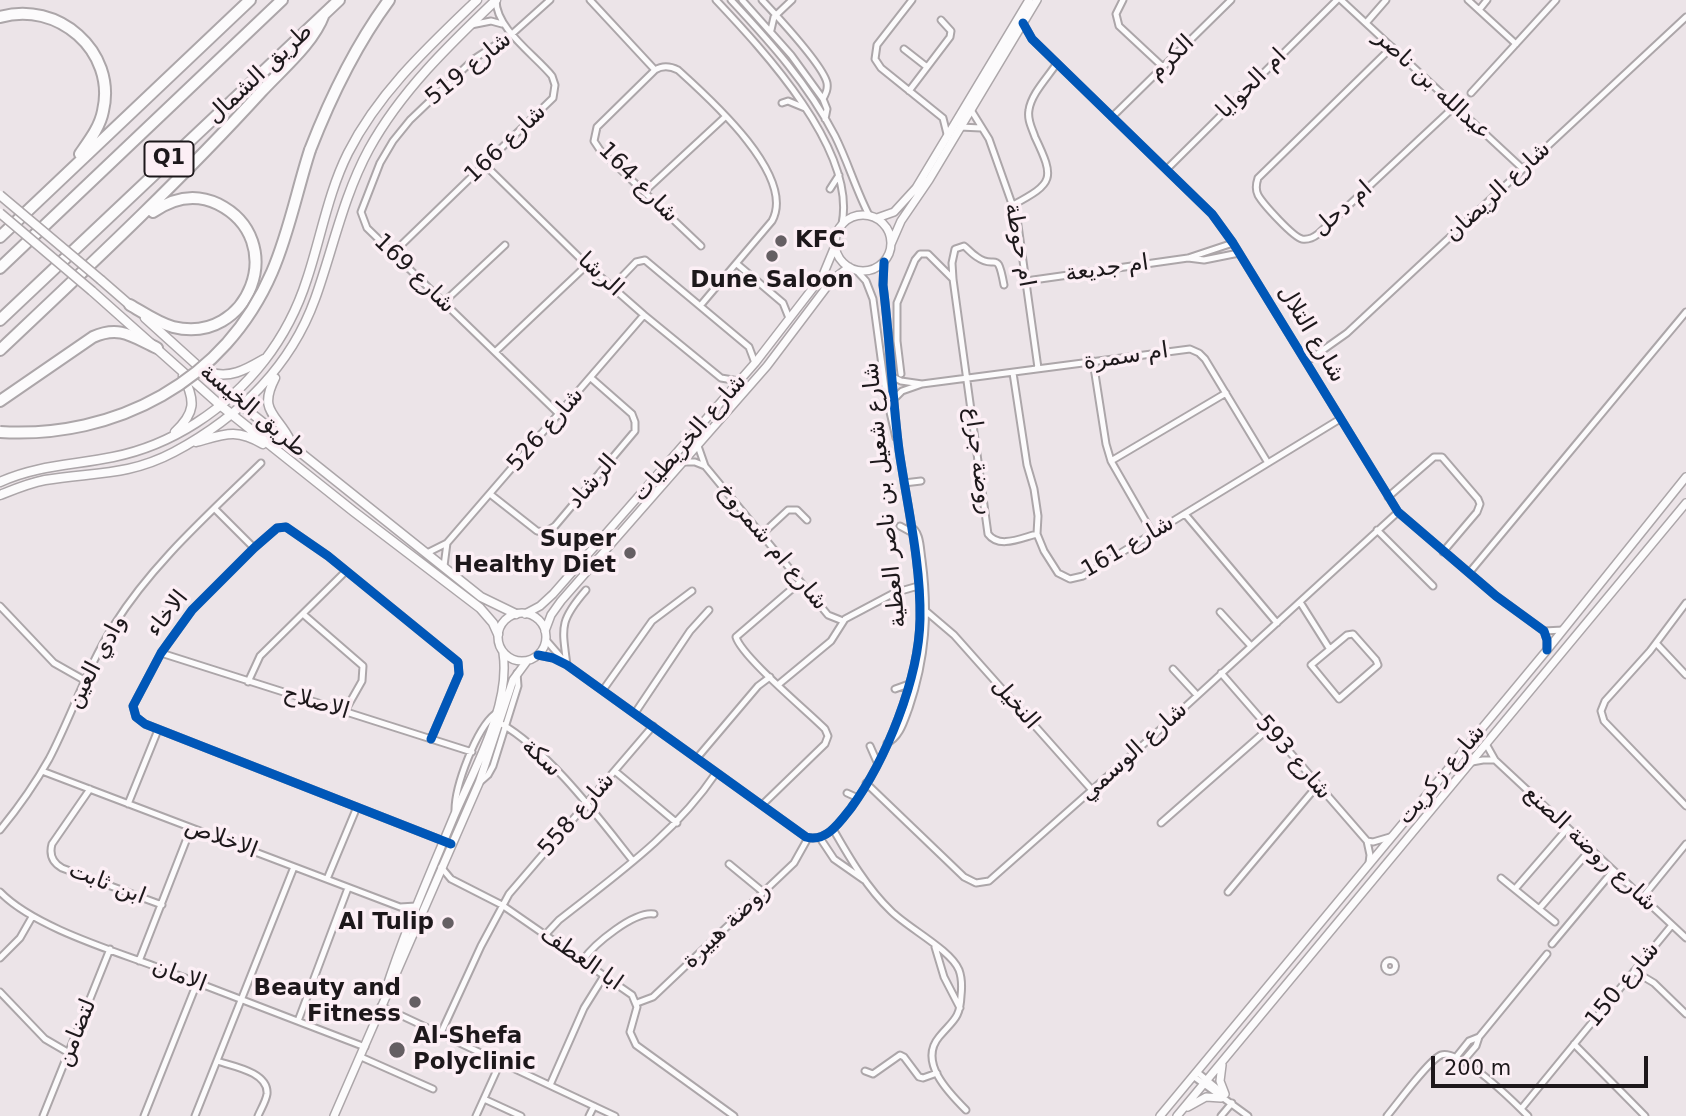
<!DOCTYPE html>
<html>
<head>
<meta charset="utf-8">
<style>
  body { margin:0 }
  #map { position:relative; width:1686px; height:1116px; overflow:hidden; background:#ece4e8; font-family:"DejaVu Sans",sans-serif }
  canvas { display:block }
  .scale { position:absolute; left:1431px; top:1056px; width:217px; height:32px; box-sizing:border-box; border:4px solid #1d181b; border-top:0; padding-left:9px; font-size:21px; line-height:24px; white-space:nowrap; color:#1d181b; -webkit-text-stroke:5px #fceff5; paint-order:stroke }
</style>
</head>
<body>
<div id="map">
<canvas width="1686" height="1116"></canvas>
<div class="scale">200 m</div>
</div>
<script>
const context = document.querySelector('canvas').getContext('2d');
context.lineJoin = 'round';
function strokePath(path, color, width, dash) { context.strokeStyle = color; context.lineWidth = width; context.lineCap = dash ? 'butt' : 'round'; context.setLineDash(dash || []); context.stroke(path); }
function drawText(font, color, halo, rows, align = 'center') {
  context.font = font + ' "DejaVu Sans","Noto Naskh Arabic",sans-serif'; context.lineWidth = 7; context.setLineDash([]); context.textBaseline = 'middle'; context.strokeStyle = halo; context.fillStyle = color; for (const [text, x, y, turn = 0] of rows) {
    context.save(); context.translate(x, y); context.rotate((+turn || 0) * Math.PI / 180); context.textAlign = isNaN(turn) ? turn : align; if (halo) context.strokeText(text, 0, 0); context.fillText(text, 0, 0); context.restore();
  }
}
const minor = new Path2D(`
  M550,0L512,34L474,59L410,120L393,141L380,163L361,212L367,228L560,415
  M590,0L655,70
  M716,0C763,50 857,150 842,224
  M731,0C771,43 808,84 835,136C848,162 856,190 869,215
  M742,0L791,55L823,99L827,109L825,119
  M762,0C776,15 823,65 827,83C828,89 826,93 823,99
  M912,0L877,45L875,59L881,68L943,118L947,134
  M1123,0L1116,14L1119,26L1163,67
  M1341,0L1523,169
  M1468,0L1516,44
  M1479,10L1487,0
  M1023,23L1032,39L1212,214L1233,243L1398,512L1496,596L1544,631L1547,640V650
  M1366,23L1386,0
  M471,25L491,21L502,24
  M771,30L774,17L792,0
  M1392,47L1258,178C1256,184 1255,189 1258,195C1263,204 1293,237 1302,239C1309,240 1313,238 1318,234L1455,106
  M904,49L927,67
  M909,91L950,37L951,31L941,20
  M1471,93L1556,0
  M782,103L788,101L805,108
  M971,110L989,139L1017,218L1038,368
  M1112,117L1231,0
  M960,127L981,128
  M485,165L587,265L644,315L721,378L739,381
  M1167,169L1337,0
  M830,189L839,175
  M644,192L725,117
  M1013,205C1054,183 1055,179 1035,137C1032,128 1027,120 1029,110C1031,94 1048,77 1057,63
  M393,253L553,98L555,85L552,76C535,55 496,29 496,0
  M1188,258L1204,260L1239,253
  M737,264L783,303L789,318
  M856,270L866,281L873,299L886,395L896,438
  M1026,281L1188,258L1233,243
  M1004,285C997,247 996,271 977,257C972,254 968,249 964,246L955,249L952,263L953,279L988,534C999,549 1021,538 1037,534
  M612,287L636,262L645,260L749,347L755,363
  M444,302L505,245
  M700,306L772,221C797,176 709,98 678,70C670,66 663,65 655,70L597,127L594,141L600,150L701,246
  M495,352L587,265
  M1093,361L1106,444L1111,461L1153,534
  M1306,362L1347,333L1686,17
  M1013,373L1027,465L1034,489L1038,516L1037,534L1044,551L1058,573L1070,579L1083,576L1340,419
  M901,374L897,341V303L915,260L920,254H928L953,279
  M893,377L901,381L922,384
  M896,397L902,391L922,384L1190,349L1199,353L1205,359L1268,463
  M698,446L705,466L828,615L843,621
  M1111,461L1226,393
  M684,462H695L705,466
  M904,483L921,481
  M490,494L537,531L545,532L555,526L635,431V422L632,414L591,378
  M1388,497L1434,457H1442L1478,499L1480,504L1477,512L1443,552
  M215,509L254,548
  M1185,514L1277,623
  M900,526L911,532
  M1377,530L1433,586
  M761,535L788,510H797L807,520
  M427,553L447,543L644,315
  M444,566L447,543
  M1469,573L1686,312
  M1300,602L1329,648
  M1686,603L1650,651L1605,701L1601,711L1604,721L1686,806
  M0,606L54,663L84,680
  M927,612L954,635L1091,789
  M1220,612L1251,646
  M303,614L363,666L362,681L345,711
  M1544,631L1563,630
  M1353,634L1376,660L1378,665L1339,699L1311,665L1347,635Z
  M546,640L565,662
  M1656,643L1686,675
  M161,653L472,752
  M538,655L553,658L567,665L806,837C826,843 840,822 851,808C886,760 919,679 920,619C921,563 907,505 899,450C892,395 890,340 883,285L884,262
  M567,665C562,627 559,621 586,590
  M1173,669L1197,695
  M1221,673L1367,841L1370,855L1369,863
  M248,682L260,656L346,571
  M779,684L831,641L845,619L894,593L918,586
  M895,689L909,684
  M603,690L652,621L692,591
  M635,713L690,631L709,610
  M500,723C549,751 598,817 633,861
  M431,739L459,674L458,662L328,556L286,527L277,528L254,548L192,610L161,653L133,706L136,717L145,724L451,844
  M887,743C900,737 904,721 909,708C926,658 929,612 922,560C920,548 921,532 910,526
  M1486,744L1495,760L1686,938
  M870,746L877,762
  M697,758L758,686L770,677
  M1472,762L1483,760H1495
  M42,771L400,907L416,906
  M616,772L677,823
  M479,783L488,775L493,766L518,686L517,673
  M866,783L964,877L976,883L989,881L1163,727L1398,512
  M90,789L52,844C49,855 53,863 62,868L162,905
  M847,793L858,798
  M128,804L158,730
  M762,805L825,744L828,736L825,729C806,710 742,657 736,637L800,582
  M455,810C455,786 476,729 495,714
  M1161,823L1268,729
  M833,829C849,857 867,888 891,911C908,928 951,950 959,970C962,978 962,987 961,996C960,1019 953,1020 939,1037C918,1062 949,1093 966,1110
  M0,830C18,808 35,784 49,759C72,715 87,667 114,625C153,563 209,514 261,463
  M820,838L834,859L864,880
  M1367,841L1373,842L1390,837
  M729,864L763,892
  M441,867L451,879L502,905L632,995L637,1007L630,1032L636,1045L734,1116
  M1501,878L1555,922
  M327,879L357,807
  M1515,889L1567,829
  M0,892C33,926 108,949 154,966C224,993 294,1020 365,1047
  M1228,892L1317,786
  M1642,898L1686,844
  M1539,909L1590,850
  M546,934L559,920C616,875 675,834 716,773
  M1552,944L1613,871
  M935,947L944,977L960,1008
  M0,958L20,938L32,917
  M583,960C594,944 634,911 654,914
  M1384.5 966a5.5 5.5 0 1 1 11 0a5.5 5.5 0 1 1-11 0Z
  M139,961L191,828
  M1634,971L1654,983L1686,1014
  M0,992L45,1039L69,1053
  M637,1003L653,997L794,863L808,838
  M381,1006L615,1116
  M298,1021L348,888
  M441,1033L481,946L509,894L653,726
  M1574,1044L1645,1116
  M1457,1056L1469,1041L1479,1037
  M361,1057L433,1089
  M217,1061C232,1066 269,1072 267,1094C266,1101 261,1109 258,1116
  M1463,1061L1476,1046L1479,1037L1547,954
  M865,1071L873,1074L900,1055L904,1057L919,1077L923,1078L937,1073
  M1197,1072L1224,1094
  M1193,1076L1248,1116
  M550,1085L584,1008L604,976
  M484,1099L521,1116
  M1521,1109L1672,925
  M43,1116L110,949
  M144,1116L197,983
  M195,1116L294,867
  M476,1116L501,1061
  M589,1116L594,1106
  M1221,1116L1232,1103
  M1387,1116C1397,1104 1429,1060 1441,1055C1460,1048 1514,1102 1528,1116`);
const tertiary = new Path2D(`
  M835 243a28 28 0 1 1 56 0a28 28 0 1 1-56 0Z
  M877,218L894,212L916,188L1029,0
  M891,244L901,221L929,180L1037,0
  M498 637a24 24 0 1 1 48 0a24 24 0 1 1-48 0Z
  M525,614L540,606L553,594L755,363L823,275L835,246
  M545,631L551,615L561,601L767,366L832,280L849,267
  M385,992C404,932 430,874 454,816C474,769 511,705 503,653
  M1222,1065L1220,1081L1225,1094
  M1188,1107L1206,1097L1221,1098
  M334,1116L479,783L513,680L527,661
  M1160,1116L1547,650L1686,477
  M1177,1116L1686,503`);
const secondary = new Path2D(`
  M101,280L132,307
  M92,291L220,405L353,511L480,608L493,623L498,634
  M145,318L241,405L481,597L516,614
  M208,372C230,379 245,370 264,359
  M275,378C258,411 276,413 290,440
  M175,432C195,413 196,401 183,376
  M196,442C225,434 236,428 263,444
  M0,482C37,465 75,465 113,457C143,451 171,439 196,423C249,389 288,339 307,279C321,237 328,193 348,153C379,92 428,47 477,0
  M0,495C15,489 29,483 45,480C93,472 129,476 174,452C237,418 290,368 315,299C333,249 343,197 369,149C401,91 449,45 496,0`);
const motorway = new Path2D(`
  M0,17C57,0 117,51 103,111C100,127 89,141 80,154
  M310,150C331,96 355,46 389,0
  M0,237L250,0
  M0,268L282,0
  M130,305C144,313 158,323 173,327C249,346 290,240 218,204C195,193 173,198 153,212
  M0,320L339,0
  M0,350C89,266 178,183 261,92C282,69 313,44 324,14
  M0,401L93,337C120,325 133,337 157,348`);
strokePath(minor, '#aca6a9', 9);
strokePath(tertiary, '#aca6a9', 10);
strokePath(secondary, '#aca6a9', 11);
strokePath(motorway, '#aca6a9', 14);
strokePath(minor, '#fcfbfc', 5);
strokePath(tertiary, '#fcfbfc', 7);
strokePath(secondary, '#fcfbfc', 8);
strokePath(motorway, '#fcfbfc', 10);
const secondaryBridge = new Path2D(`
  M0,195L101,280
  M0,213L92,291`);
const motorwayBridge = new Path2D(`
  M0,432C116,439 225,381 272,272C289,233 297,190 310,150`);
strokePath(secondaryBridge, '#aca6a9', 11, []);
strokePath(motorwayBridge, '#aca6a9', 14, []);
strokePath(secondaryBridge, '#fcfbfc', 8);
strokePath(motorwayBridge, '#fcfbfc', 10);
strokePath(new Path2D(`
  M1023,23L1032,39L1212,214L1233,243L1398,512L1496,596L1544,631L1547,640V650
  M538,655L553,658L567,665L806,837C826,843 840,822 851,808C886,760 919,679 920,619C921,563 907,505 899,450C892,395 890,340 883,285L884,262
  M431,739L459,674L458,662L328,556L286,527L277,528L254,548L192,610L161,653L133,706L136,717L145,724L451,844`), '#0057b8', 9);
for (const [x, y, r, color] of [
  [781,241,7,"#655f63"],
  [772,256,7,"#655f63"],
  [630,553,7,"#655f63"],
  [448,923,7,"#655f63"],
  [415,1002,7,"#655f63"],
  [397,1050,9,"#655f63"]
]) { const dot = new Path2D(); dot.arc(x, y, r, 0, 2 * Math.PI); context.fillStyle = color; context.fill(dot); strokePath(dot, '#fceff5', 2.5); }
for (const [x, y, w] of [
  [169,159,49]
]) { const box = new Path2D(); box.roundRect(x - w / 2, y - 17.5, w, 35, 5); context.fillStyle = '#fceff5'; context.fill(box); strokePath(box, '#1d181b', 2); }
drawText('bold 21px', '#1d181b', null, [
  ["Q1",169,159]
]);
drawText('23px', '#1d181b', '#fceff5', [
  ["الكرم",1172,58,-44],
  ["شارع 519",469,69,-39],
  ["طريق الشمال",260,74,-43],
  ["ام الحوايا",1252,84,-45],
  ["عبدالله بن ناصر",1432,85,43],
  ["شارع 166",506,144,-44],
  ["شارع 164",638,183,45],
  ["شارع الريضان",1498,192,-43],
  ["ام دحل",1343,209,-41],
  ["ام حوطة",1019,245,80],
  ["ام جديعة",1107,269,-8],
  ["شارع 169",414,274,44],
  ["الرشا",600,275,43],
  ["شارع التلال",1311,334,59],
  ["ام سمرة",1126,357,-8],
  ["طريق الخيسة",253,411,40],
  ["شارع 526",546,430,-49],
  ["شارع الخريطيات",690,438,-49],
  ["روضة جراع",978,461,82],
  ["الرشاد",593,482,-49],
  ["شارع شعيل بن ناصر العطية",885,495,-96],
  ["شارع ام شمروخ",772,547,50],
  ["شارع 161",1128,547,-30],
  ["الاخاء",168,614,-52],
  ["وادي العين",97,662,-62],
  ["الاصلاح",316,703,17],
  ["النخيل",1015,704,49],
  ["شارع الوسمي",1134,752,-42],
  ["سكة",541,758,44],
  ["شارع 593",1293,758,49],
  ["شارع زكريت",1442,775,-50],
  ["شارع 558",577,815,-49],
  ["الاخلاص",221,839,21],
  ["شارع روضة الصنع",1590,849,43],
  ["ابن ثابت",107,884,21],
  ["روضة هبيرة",727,926,-44],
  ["ابا العطف",581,959,35],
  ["الامان",179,976,21],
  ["شارع 150",1623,985,-51],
  ["لتضامن",77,1033,-68]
]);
drawText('bold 23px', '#1d181b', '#fceff5', [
  ["KFC",795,241,"left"],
  ["Dune Saloon",772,281,"center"],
  ["Super",616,540],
  ["Healthy Diet",616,566],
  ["Al Tulip",434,923],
  ["Beauty and",401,989],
  ["Fitness",401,1015],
  ["Al-Shefa",413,1037,"left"],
  ["Polyclinic",413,1063,"left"]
], 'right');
</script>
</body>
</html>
